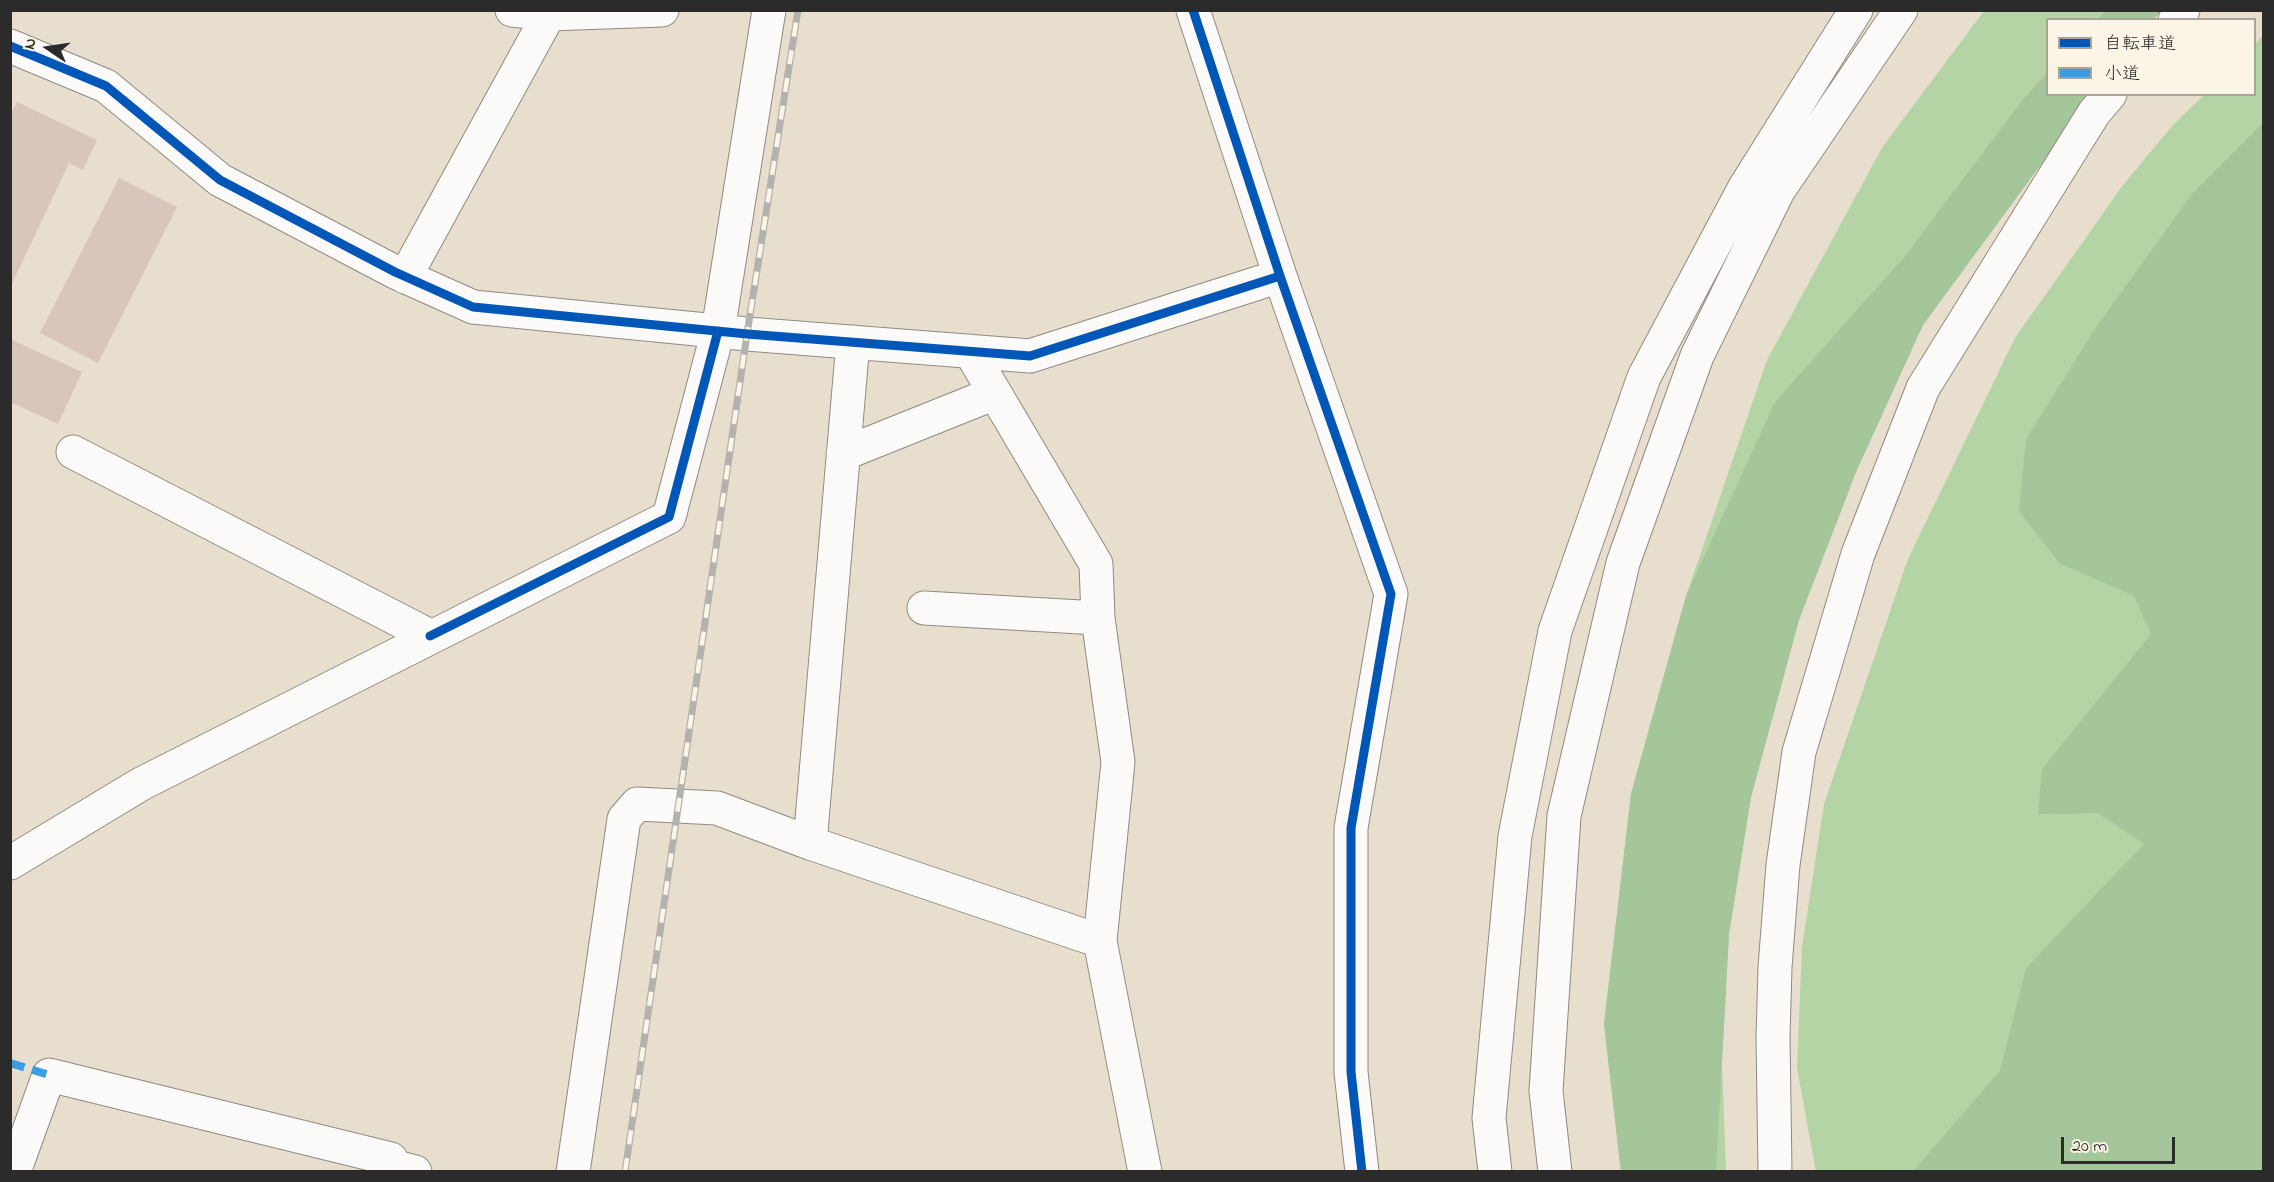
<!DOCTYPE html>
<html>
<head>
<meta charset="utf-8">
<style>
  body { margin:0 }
  #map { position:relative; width:2274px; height:1182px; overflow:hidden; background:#e8dece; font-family:"Indie Flower","Klee One",sans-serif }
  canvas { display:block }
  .frame { position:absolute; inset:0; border:12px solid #2b2b2b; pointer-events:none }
  .legend { position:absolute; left:2046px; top:18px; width:210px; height:78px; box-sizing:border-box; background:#fcf5e5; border:2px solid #a8a49b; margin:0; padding:8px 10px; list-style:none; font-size:18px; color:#2b2b2b }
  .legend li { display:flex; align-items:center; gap:12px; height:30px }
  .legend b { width:30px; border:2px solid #a8a49b }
  .north { position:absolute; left:18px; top:18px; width:60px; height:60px; -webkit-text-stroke:4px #fcf5e5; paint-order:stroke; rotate:283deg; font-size:16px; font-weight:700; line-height:24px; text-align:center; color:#2b2b2b }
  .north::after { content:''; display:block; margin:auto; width:21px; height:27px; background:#2b2b2b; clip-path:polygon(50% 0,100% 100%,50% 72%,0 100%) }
  .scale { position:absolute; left:2061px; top:1137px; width:114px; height:27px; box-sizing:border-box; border:3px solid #2b2b2b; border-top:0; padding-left:8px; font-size:18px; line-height:21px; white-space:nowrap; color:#2b2b2b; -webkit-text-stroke:4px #fcf5e5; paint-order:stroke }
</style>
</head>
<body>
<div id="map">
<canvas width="2274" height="1182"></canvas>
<div class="frame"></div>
<ul class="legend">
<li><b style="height:8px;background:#0057b8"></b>自転車道</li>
<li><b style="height:8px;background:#3d9ce1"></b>小道</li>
</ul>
<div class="north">N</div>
<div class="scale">20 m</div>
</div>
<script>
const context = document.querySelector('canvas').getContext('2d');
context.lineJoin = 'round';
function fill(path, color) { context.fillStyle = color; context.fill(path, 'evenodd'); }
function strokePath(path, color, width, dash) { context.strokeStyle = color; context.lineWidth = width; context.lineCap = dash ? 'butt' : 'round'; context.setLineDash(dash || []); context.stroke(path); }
fill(new Path2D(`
  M1984,11H2161L2154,19L2048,20V94L2096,95L2036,171L1923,325L1856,472L1799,620L1751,797L1729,934L1722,1062L1726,1171L1621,1172L1604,1024L1631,794L1686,596L1767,360L1883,146Z
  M2263,35V1171L1816,1172L1797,1068L1802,947L1824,804L1908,559L2015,338L2123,185L2173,125L2204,95L2254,94L2255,44Z`), '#b4d4a5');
fill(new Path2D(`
  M2106,11V10L2161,11L2154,19H2097Z
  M2047,73L2048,94L2096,95L2036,171L1923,325L1856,472L1799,620L1751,797L1729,934L1716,1171L1621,1172L1604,1024L1631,794L1686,596L1775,402L1905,256L2025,97Z
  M2263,123V1171H1913L2000,1071L2026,968L2144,844L2098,813L2038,814L2042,769L2151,634L2134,596L2059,563L2019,511L2026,439L2097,326L2192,194Z`), '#a5c59b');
fill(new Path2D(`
  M17,102L97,140L83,170L69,163L10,288V115Z
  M119,178L177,207L98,363L40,333Z
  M10,339L82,372L58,424L10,402Z`), '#d8c6bb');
const minor = new Path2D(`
  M512,10L549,14L662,10
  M1193,10L1280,276L1391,594L1351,828V1072L1362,1172
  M2175,20L2183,10
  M10,46L106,86L220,180L395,272L473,307L747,334L1030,356L1280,276
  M405,277L549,14
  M853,342L810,843L1100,941
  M970,351L1096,564L1098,618L1118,762L1100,941L1145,1172
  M73,452L430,636
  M843,454L995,393
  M924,608L1098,618
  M10,863L141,784L669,517L718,331L769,10
  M388,1165L415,1172
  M14,1172L49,1075L391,1159L385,1172
  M573,1172L624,819L637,804L717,808L810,843
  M1495,1172L1489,1118L1515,836L1555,631L1644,377L1745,187L1856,10
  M1555,1172L1546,1091L1564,816L1623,563L1697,356L1778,191L1901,10
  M1775,1172L1773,1037L1775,967L1783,865L1799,752L1858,554L1923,388L2094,113L2110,94`);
strokePath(minor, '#8f8a82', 35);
strokePath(minor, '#fcfaf8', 33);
const rail = new Path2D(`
  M625,1172L747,334L798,10`);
strokePath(rail, '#b3b2af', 7);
strokePath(rail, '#fcf5e5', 4.5, [14]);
strokePath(new Path2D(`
  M10,1063L49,1075`), '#3d9ce1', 8, [15, 8]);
strokePath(new Path2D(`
  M1193,10L1280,276L1391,594L1351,828V1072L1362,1172
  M10,46L106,86L220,180L395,272L473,307L747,334L1030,356L1280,276
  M430,636L669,517L718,331`), '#0057b8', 9);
</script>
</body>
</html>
